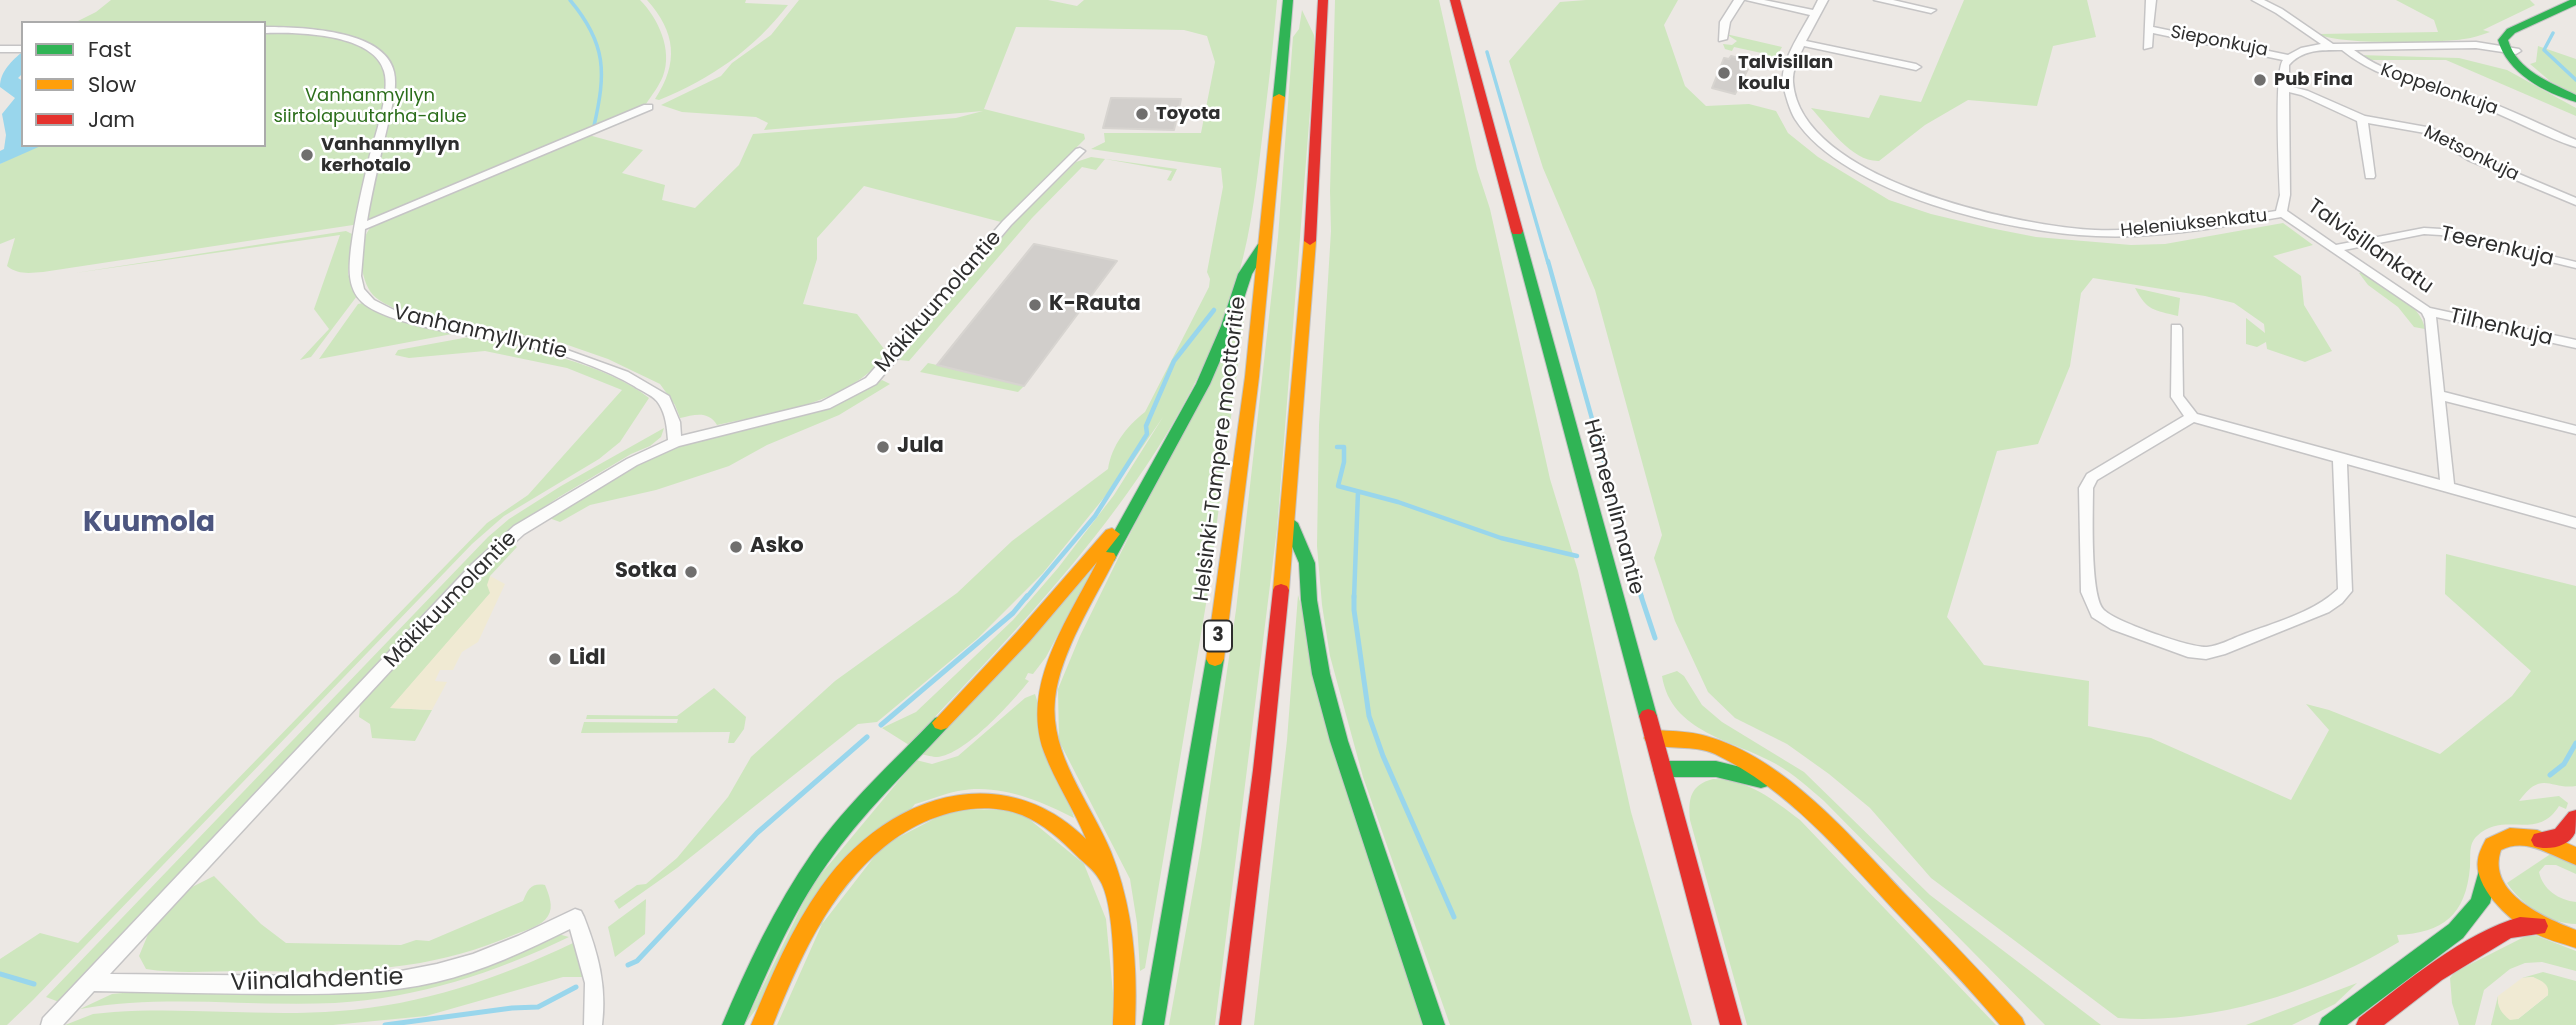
<!DOCTYPE html>
<html>
<head>
<meta charset="utf-8">
<style>
  body { margin:0 }
  #map { position:relative; width:2576px; height:1025px; overflow:hidden; background:#ece8e4; font-family:Poppins,sans-serif }
  canvas { display:block }
  .legend { position:absolute; left:21px; top:21px; width:245px; height:126px; box-sizing:border-box; background:#fff; border:2px solid #ababab; margin:0; padding:9px 12px; list-style:none; font-size:21px; color:#2e2e2e }
  .legend li { display:flex; align-items:center; gap:14px; height:35px }
  .legend b { width:35px; border:2px solid #ababab }
</style>
</head>
<body>
<div id="map">
<canvas width="2576" height="1025"></canvas>
<ul class="legend">
<li><b style="height:9px;background:#30b455"></b>Fast</li>
<li><b style="height:9px;background:#ff9f0a"></b>Slow</li>
<li><b style="height:9px;background:#e5322d"></b>Jam</li>
</ul>
</div>
<script>
const context = document.querySelector('canvas').getContext('2d');
context.lineJoin = 'round';
function fill(path, color) { context.fillStyle = color; context.fill(path, 'evenodd'); }
function strokePath(path, color, width, dash) { context.strokeStyle = color; context.lineWidth = width; context.lineCap = dash ? 'butt' : 'round'; context.setLineDash(dash || []); context.stroke(path); }
function drawText(font, color, halo, rows, align = 'center') {
  context.font = font + ' Poppins,sans-serif'; context.lineWidth = 5; context.setLineDash([]); context.textBaseline = 'middle'; context.strokeStyle = halo; context.fillStyle = color; for (const [text, x, y, turn = 0] of rows) {
    context.save(); context.translate(x, y); context.rotate((+turn || 0) * Math.PI / 180); context.textAlign = isNaN(turn) ? turn : align; if (halo) context.strokeText(text, 0, 0); context.fillText(text, 0, 0); context.restore();
  }
}
fill(new Path2D(`
  M111,0H640C658,18 673,50 663,76C659,86 652,95 646,104L376,218L353,225L43,272C30,273 18,275 7,266L15,238L0,244V164L35,145H264V23H74L96,12Z
  M647,0H746L745,3L788,5C754,49 711,79 659,100L655,99C679,63 676,32 647,0Z
  M799,0H1048L1077,6L1084,0H1277C1273,49 1267,98 1261,147C1255,196 1249,245 1233,293C1171,475 1037,607 909,745L882,728L916,712L1013,620L1058,568L1114,495L1163,417L1128,468L1043,573L978,638L877,722L858,724L677,868L619,909L614,901L637,885L646,884L677,858L728,797L751,757L835,681L957,593L1012,541L1108,469C1112,445 1126,427 1145,412L1209,287L1210,279L1207,272L1223,187L1221,168L1091,149L1105,142L1104,133H1201L1215,62L1207,36L1184,30L1016,27L984,109L1084,134L1085,139L1001,222L864,186L817,238V259L803,304L857,314L888,354C844,405 779,412 717,425C708,410 694,415 680,418L675,405L660,384L608,359L562,343L398,310C390,306 380,302 373,295C359,279 356,240 373,225L585,134L643,150L622,173L665,185L662,200L695,208L739,165L753,134L956,118L983,111L764,130L768,123L756,117L682,112L661,105L721,76L732,63L771,35Z
  M1335,0H1439L1477,169L1490,209L1550,479L1578,571L1631,812L1692,1025H1450L1363,777L1330,656L1322,605L1317,546L1319,425L1331,231L1330,191Z
  M1586,0H1678L1664,25L1685,86L1706,106L1749,104L1776,111L1788,133L1818,157L1889,200L1931,214L1990,228L2036,237L2131,245L2165,244L2283,223L2313,245L2273,256L2301,276L2304,305L2332,351L2305,362L2267,349L2266,342L2257,347L2246,344V318L2265,333L2264,324L2234,303L2205,296L2093,278L2081,293L2070,366L2038,444L1997,451L1947,617L1984,665L2089,681L2088,726L2151,738L2291,800L2329,730L2306,704L2329,710L2440,754L2512,696L2531,671L2445,594L2446,554L2576,586V786C2550,790 2542,769 2519,801L2559,796L2568,803L2566,809L2559,806C2537,842 2504,810 2477,836C2468,844 2471,856 2470,867C2466,915 2443,933 2397,935L2399,942C2319,990 2214,1025 2118,1018L1931,878L1870,808L1829,774L1787,744L1735,718L1708,692L1675,621L1654,558L1662,535L1595,290L1543,168L1509,61L1560,2Z
  M1964,0H2087L2096,37L2053,46L2037,106L1968,100L1925,125L1879,161C1852,162 1828,126 1811,108L1869,118L1880,95L1921,102Z
  M2396,0H2530L2535,5L2483,30L2490,32C2481,35 2473,38 2464,39C2441,43 2335,45 2319,34L2438,32L2434,20Z
  M1302,10L1314,35L1315,47L1277,529L1215,1025H1169L1201,847L1236,610L1278,237L1293,37L1299,29Z
  M1726,34L1782,47L1775,60L1765,58L1766,54L1734,47L1732,51L1725,49L1723,44L1732,45L1737,41Z
  M2538,46L2576,59V95L2550,81L2530,64L2536,62Z
  M2358,55L2459,58L2507,70L2576,108V116L2446,60H2368Z
  M1091,157L1177,169L1171,181L1167,180L1172,171L1105,159L1096,170L1082,167L1032,218L909,361L899,360L1015,222L1076,162Z
  M346,231L352,234L348,274L357,296L311,357L300,360L329,329L314,309L340,235L75,273Z
  M2359,273H2363C2384,287 2421,303 2425,329L2414,327L2398,307L2368,285Z
  M2135,288L2180,298L2178,316C2154,310 2147,311 2135,288Z
  M363,303C389,325 423,321 452,334L319,359L358,304Z
  M1246,305L1206,604L1145,968L1140,971L1137,923L1130,879L1059,741L1058,689L1080,636L1242,306Z
  M469,337C522,346 607,364 649,398L620,442L599,459L504,516L472,544L33,1000L7,1025H0V959L40,933L78,943L487,523L528,495L622,390L567,368L485,351L409,358L395,355L398,350Z
  M928,363L937,365L1024,386L1018,392L920,372Z
  M882,380L890,384L839,415L767,445L729,466L656,490L590,505L560,522L549,518L650,457L683,444L833,407Z
  M664,428L661,437L650,446L631,454L559,497L495,540L59,1002L46,997L488,537L509,519L561,486Z
  M514,544L517,547L490,576L491,593L391,708L432,710L415,741L372,738L370,724L359,717L360,705L499,554Z
  M1092,570L1046,657L1033,674L1028,673L1025,679L1029,681C1012,702 965,755 937,757C933,757 926,755 921,754Z
  M1298,595L1426,1025H1254L1287,740Z
  M1677,671L1684,676L1702,705L1722,722L1804,772L1930,895L2101,1025H2045L1824,801C1809,788 1794,774 1776,764C1734,740 1671,733 1662,676Z
  M714,688L746,717L744,729L734,743H728L730,732L581,733L584,722L677,723L678,719H586L587,715L677,716Z
  M1035,694L1074,818C1039,800 998,783 958,791C943,794 929,800 915,804L744,1025L812,885L916,760L932,764L958,756L1025,698Z
  M1713,779C1748,779 1774,800 1800,820L1996,1025H1747L1690,820C1688,799 1690,785 1713,779Z
  M953,809L1018,810L1084,864L1106,919L1116,1025H777L827,913L876,849Z
  M2552,853L2576,866V874L2556,865H2545L2539,872C2543,890 2559,900 2576,902V924C2549,924 2521,904 2507,883Z
  M214,876L261,924L286,943L401,945L416,940L429,941L523,901C528,889 531,883 545,885C549,895 554,907 548,916C542,926 526,930 516,934C421,975 342,972 242,971C211,971 177,974 146,969L139,956L149,932L188,889Z
  M646,899L645,934L615,957L608,927Z
  M558,934L569,937C495,973 417,998 335,1003C249,1007 164,994 80,1009L112,994L133,992H359Z
  M2526,936H2537L2576,951V971L2542,962L2525,963L2510,969L2484,990L2475,1025H2459L2452,1003L2450,978L2455,972Z
  M573,943L584,977H563L426,1016L333,1025H65L93,1014L114,1012C189,1007 264,1017 339,1011C422,1005 497,979 573,943Z
  M2543,972L2576,981V1025H2491L2498,996V1003L2518,1019L2548,995L2533,977L2522,978Z
  M2357,983L2335,1004L2292,1025H2246Z`), '#cee6be');
fill(new Path2D(`
  M490,576L505,584L478,642L462,652L453,670H440L435,681L447,682L432,710L390,708L490,593L487,585Z
  M2533,977C2542,981 2550,984 2548,995L2518,1019L2510,1020C2501,1013 2497,1007 2498,996L2522,978Z`), '#f0ead3');
fill(new Path2D(`
  M23,51V73L18,78L23,81V145H43L0,164V151L4,149L6,135L2,114L15,98L0,87C0,71 12,61 23,51Z`), '#99d6ec');
strokePath(new Path2D(`
  M570,0C607,44 606,73 594,126
  M2553,33L2544,50L2576,80
  M1487,52L1548,263`), '#99d6ec', 3.5);
strokePath(new Path2D(`
  M1548,261L1642,598
  M1337,447H1344V462L1338,486L1398,502L1501,538L1577,556
  M1026,598L1095,516L1147,434L1146,426L1174,361L1214,310
  M1354,598L1358,492`), '#99d6ec', 4.5);
strokePath(new Path2D(`
  M1354,596V610L1369,716L1383,756L1454,917
  M1641,596L1655,638
  M881,725L1013,613L1027,596
  M2550,775L2564,764L2576,743
  M628,965L637,961L757,833L867,737
  M0,974L34,984
  M385,1025L512,1008L538,1007L576,987`), '#99d6ec', 5);
const building = new Path2D(`
  M1731,56L1747,60L1743,68L1748,69L1735,94L1712,88L1724,58L1729,59Z
  M1111,98L1181,99L1174,130L1103,128Z
  M1034,244L1117,261L1024,386L937,365Z`);
fill(building, '#d1cecb');
strokePath(building, '#d7d4d0', 2);
const street = new Path2D(`
  M1734,0H1744L1730,22L1727,39L1719,41L1720,22Z
  M1746,0H1764L1813,10L1818,0H1828L1806,41L1916,64L1921,67L1916,70L1804,46C1799,57 1792,70 1793,82C1800,180 2017,226 2095,230C2156,232 2216,220 2276,211L2280,195C2279,172 2274,71 2283,60L2153,33L2152,47L2144,49L2146,0H2156L2153,27L2288,55L2301,48L2321,44L2276,13L2252,0H2264L2282,9L2333,44L2476,42L2519,49L2521,51L2516,54L2476,48L2354,50C2389,77 2434,83 2475,97C2510,109 2543,126 2576,140V147C2544,137 2513,119 2482,107C2434,89 2383,83 2342,50C2322,50 2303,49 2289,65V86L2308,91L2365,116L2432,128L2476,156L2576,198V205L2468,160L2425,133L2368,123L2375,176L2374,178H2366L2357,121L2301,95L2289,92L2290,195L2287,211L2336,245L2424,228L2441,229L2576,262V268L2441,235L2424,234L2344,250L2430,308L2576,340V348L2436,317L2444,392L2576,426V434L2445,401L2454,484L2576,518V528L2347,464L2352,591L2342,603L2329,612L2225,654L2206,659L2188,657L2111,629L2092,617L2081,592L2079,488L2087,474L2184,416L2171,397L2172,325H2180L2182,328L2183,396L2197,414L2440,480L2425,319L2422,313L2281,217C2221,227 2157,239 2096,236C2012,233 1843,194 1795,119C1790,111 1785,94 1783,84C1780,62 1800,34 1810,15ZM2194,422L2333,461L2338,589C2313,613 2273,623 2242,635C2231,639 2219,646 2207,647C2190,648 2113,621 2103,609C2090,593 2093,512 2093,488L2097,480Z
  M1874,0H1893L1936,10L1931,13Z
  M264,27C298,27 385,29 394,72C397,86 393,101 390,115C382,150 373,185 367,221L644,105H652V109L365,229L361,276L364,289L374,300L400,313L545,342L628,372L669,396L680,422L681,436L821,402L866,378L1003,221L1076,149L1080,148L1085,151L1011,225L876,384L830,408L679,446L637,465L524,534L482,572L110,974L311,976L401,971L437,964L473,954L518,936L575,909L581,911L584,917C598,953 607,986 602,1025H584L585,983L570,929C528,950 483,971 436,982C389,993 341,994 292,994C226,994 160,992 94,991L63,1025H41L43,1018L472,564L514,526L627,459L668,440C667,428 666,415 659,404C655,396 641,391 634,386C609,371 564,354 535,348C495,338 390,328 362,302C347,288 349,267 351,248C355,218 362,188 369,159C374,138 391,92 384,71C373,33 296,32 264,33Z
  M0,46H23V52H0Z`);
const fast = new Path2D(`
  M1283,0H1293L1285,97L1279,100L1273,97Z
  M2570,0H2576V5L2515,33L2508,40C2517,71 2550,82 2576,95V102C2545,93 2507,73 2498,40L2507,29Z
  M1517,227L1523,231L1657,716L1654,721L1648,723L1642,721L1639,716L1511,231Z
  M1263,243L1269,247L1252,274L1235,326L1210,384L1114,561H1102L1100,557L1196,384L1221,326L1238,274L1258,244Z
  M1290,517L1298,523L1315,563L1317,600L1330,674L1348,741L1445,1025H1423L1330,741L1312,674L1301,600L1299,563L1282,523Z
  M1215,652L1221,654L1224,659L1164,1025H1142L1206,659L1209,654Z
  M941,716L947,718L950,723L947,728C906,772 862,814 827,864C792,913 768,970 744,1025H722C747,966 775,906 812,853C847,803 893,762 935,718Z
  M1662,761H1716L1761,772L1768,774L1770,780L1768,786L1761,788L1716,777H1662L1655,775L1653,769L1655,763Z
  M2487,864L2494,867L2497,873L2490,903L2463,938L2347,1025H2319L2322,1018L2449,924L2471,899L2480,867Z`);
const slow = new Path2D(`
  M1279,94L1285,97L1259,377L1224,659L1221,664L1215,666L1209,664L1206,659L1245,377L1273,97Z
  M1310,237L1316,241L1289,590L1287,594H1275L1273,590L1304,241Z
  M1112,528L1120,534L1106,552L1114,553L1116,557C1095,599 1060,652 1055,699C1049,754 1091,803 1111,852C1133,907 1138,966 1135,1025H1113C1115,994 1116,903 1099,879C1094,870 1084,863 1077,856C1061,840 1044,824 1022,815C976,797 920,817 884,847C828,893 799,960 773,1025H751C771,977 791,929 821,887C884,797 1000,755 1086,839C1074,809 1055,782 1044,752C1020,685 1068,620 1097,562L1029,642L947,728L941,730L935,728L932,723L1017,632L1106,530Z
  M1653,730C1671,731 1689,731 1706,736C1786,758 1853,839 1908,897C1947,937 1985,976 2022,1018L2025,1025H2000C1967,985 1931,949 1895,911C1841,853 1788,789 1715,754C1693,744 1668,751 1647,743L1644,738L1647,733Z
  M2510,828L2537,830L2576,847V865C2551,856 2527,837 2501,850C2486,893 2545,918 2576,930V948C2561,943 2544,939 2530,931C2508,920 2473,886 2478,859C2479,852 2483,845 2486,839Z`);
const jam = new Path2D(`
  M1318,0H1328L1316,241L1310,245L1304,241Z
  M1450,0H1460L1523,231L1521,234H1513L1511,231Z
  M1281,584L1287,586L1289,590L1271,770L1241,1025H1219L1253,770L1273,590L1275,586Z
  M1648,709L1654,711L1657,716L1742,1025H1720L1639,716L1642,711Z
  M2576,810C2576,816 2576,827 2575,833C2569,847 2547,851 2534,846L2531,840L2534,834L2555,829L2569,812Z
  M2520,917L2545,919L2548,926L2545,933L2511,938L2442,980L2384,1025H2356L2359,1018C2405,983 2465,932 2520,917Z`);
strokePath(street, '#c5c4c5', 3);
strokePath(fast, '#c5c4c5', 2);
strokePath(slow, '#c5c4c5', 2);
strokePath(jam, '#c5c4c5', 2);
fill(street, '#fcfcfb');
fill(fast, '#30b455');
fill(slow, '#ff9f0a');
fill(jam, '#e5322d');
for (const [x, y, r, color] of [
  [1724,73,7,"#706f6e"],
  [2260,80,7,"#706f6e"],
  [1142,114,7,"#706f6e"],
  [307,155,7,"#706f6e"],
  [1035,305,7,"#706f6e"],
  [883,447,7,"#706f6e"],
  [736,547,7,"#706f6e"],
  [691,572,7,"#706f6e"],
  [555,659,7,"#706f6e"]
]) { const dot = new Path2D(); dot.arc(x, y, r, 0, 2 * Math.PI); context.fillStyle = color; context.fill(dot); strokePath(dot, '#fff', 2.5); }
drawText('18px', '#2e2e2e', '#fff', [
  ["Sieponkuja",2219,42,11],
  ["Koppelonkuja",2439,90,19],
  ["Metsonkuja",2471,154,26],
  ["Heleniuksenkatu",2194,224,-6]
]);
drawText('bold 18px', '#2e2e2e', '#fff', [
  ["Talvisillan",1738,63],
  ["koulu",1738,84],
  ["Pub Fina",2274,80],
  ["Toyota",1156,114],
  ["Vanhanmyllyn",321,145],
  ["kerhotalo",321,166]
], 'left');
drawText('18px', '#2c6e1b', '#fff', [
  ["Vanhanmyllyn",370,96],
  ["siirtolapuutarha-alue",370,117]
]);
for (const [x, y, w] of [
  [1218,636,28]
]) { const box = new Path2D(); box.roundRect(x - w / 2, y - 15.5, w, 31, 5); context.fillStyle = '#fff'; context.fill(box); strokePath(box, '#2e2e2e', 2); }
drawText('bold 19px', '#2e2e2e', null, [
  ["3",1218,636]
]);
drawText('21px', '#2e2e2e', '#fff', [
  ["Talvisillankatu",2370,247,35],
  ["Teerenkuja",2497,247,13],
  ["Mäkikuumolantie",939,302,-49],
  ["Tilhenkuja",2501,328,13],
  ["Vanhanmyllyntie",480,333,13],
  ["Helsinki-Tampere moottoritie",1221,449,-83],
  ["Hämeenlinnantie",1613,507,75],
  ["Mäkikuumolantie",451,600,-46]
]);
drawText('bold 21px', '#2e2e2e', '#fff', [
  ["K-Rauta",1049,305],
  ["Jula",897,447],
  ["Asko",750,547],
  ["Sotka",677,572,"right"],
  ["Lidl",569,659]
], 'left');
drawText('24px', '#2e2e2e', '#fff', [
  ["Viinalahdentie",317,981,-2]
]);
drawText('bold 28px', '#4d5680', '#fff', [
  ["Kuumola",149,524]
]);
</script>
</body>
</html>
